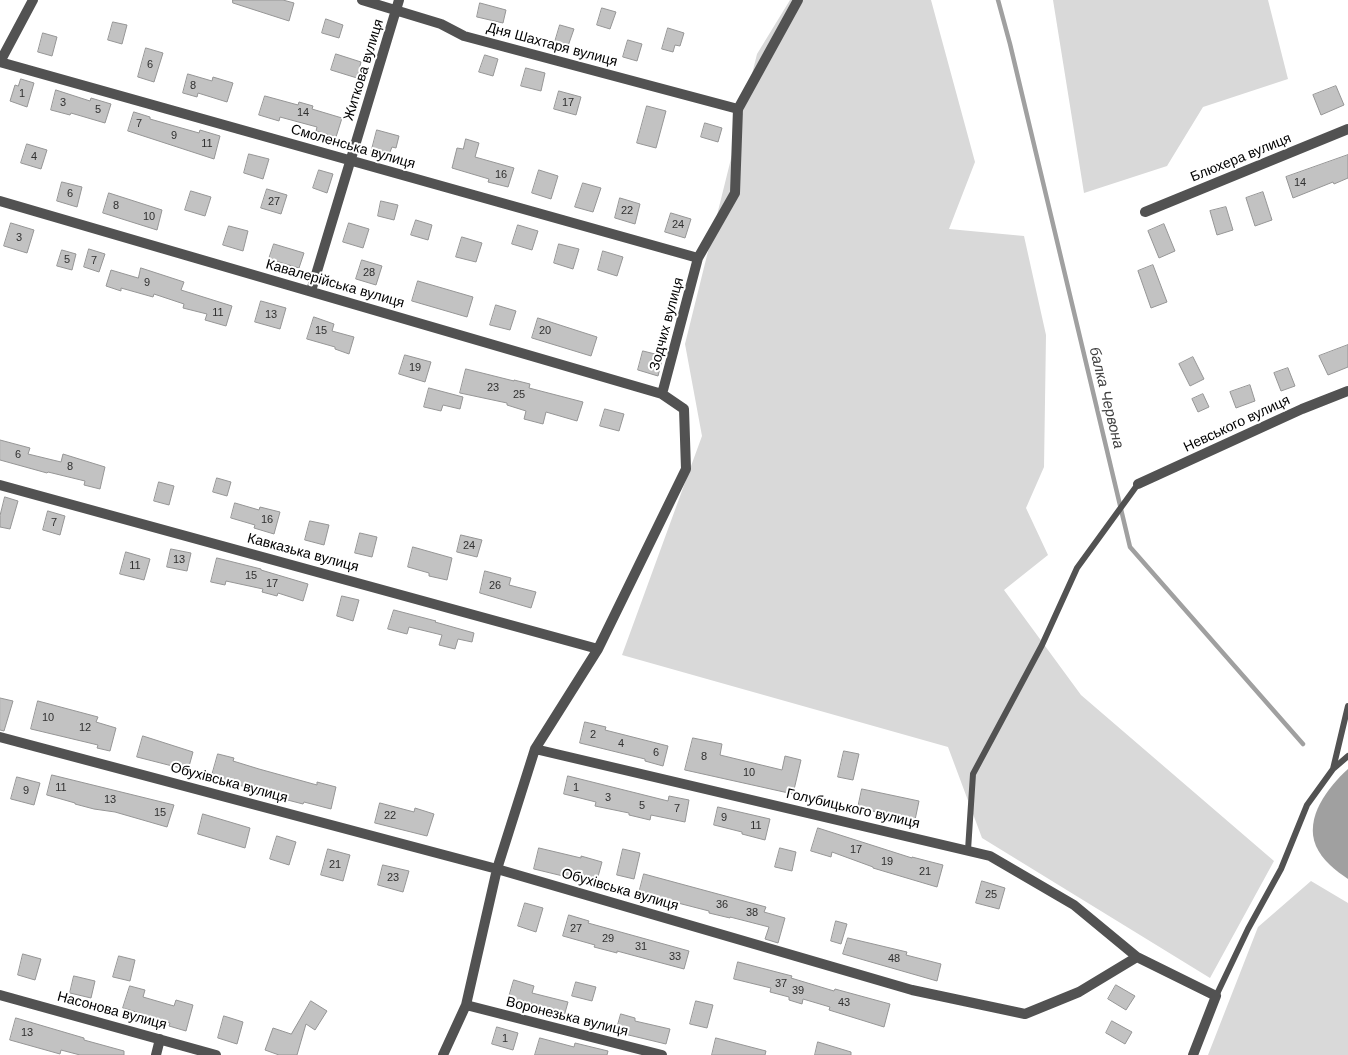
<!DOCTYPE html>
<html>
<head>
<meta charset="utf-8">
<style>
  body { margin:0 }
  canvas { display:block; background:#fff }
</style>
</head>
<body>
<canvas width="1348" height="1055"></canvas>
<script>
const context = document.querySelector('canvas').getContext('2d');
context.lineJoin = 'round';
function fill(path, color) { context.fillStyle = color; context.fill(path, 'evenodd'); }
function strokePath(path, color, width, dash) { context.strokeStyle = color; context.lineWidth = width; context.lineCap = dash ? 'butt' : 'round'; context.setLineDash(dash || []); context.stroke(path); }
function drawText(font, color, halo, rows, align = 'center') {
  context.font = font + ' Arial,sans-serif'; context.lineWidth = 4; context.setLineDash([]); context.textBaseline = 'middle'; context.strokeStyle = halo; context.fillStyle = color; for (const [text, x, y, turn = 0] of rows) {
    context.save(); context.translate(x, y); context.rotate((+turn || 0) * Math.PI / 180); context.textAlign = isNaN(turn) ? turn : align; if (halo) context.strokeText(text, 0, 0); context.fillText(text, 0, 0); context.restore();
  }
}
fill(new Path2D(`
  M790,0H931L975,162L949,229L1024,236L1046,335L1044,467L1026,508L1048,555L1004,590L1081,695L1274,861L1210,978L982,838L948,747L622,655L702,436L685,344L757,54Z
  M1053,0H1268L1288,79L1203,107L1167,166L1084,193Z
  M1311,881L1348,903V1055H1208L1258,927Z`), '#d9d9d9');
fill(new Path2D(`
  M1348,769V879C1336,871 1322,860 1316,846C1304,818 1328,787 1348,769Z`), '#a0a0a0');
strokePath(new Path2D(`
  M998,0L1010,44L1130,547L1303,744`), '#a0a0a0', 4.5);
const building = new Path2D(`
  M233,0H283L294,3L289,21L233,3Z
  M480,3L506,10L503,23L477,17Z
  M602,8L616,12L610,29L597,25Z
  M326,19L343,25L339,38L322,33Z
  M113,22L127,25L122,44L108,40Z
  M560,25L574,29L568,46L555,42Z
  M668,28L684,33L680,46L675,45L673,52L662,49Z
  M43,33L57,37L52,56L38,52Z
  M628,40L642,44L637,61L623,57Z
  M146,48L163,53L154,82L138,77Z
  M336,54L361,62L357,78L331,70Z
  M485,55L498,59L493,76L479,72Z
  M526,68L545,73L541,91L521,86Z
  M188,74L212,81L213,77L233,83L227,102L198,93L197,97L183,93Z
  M21,79L34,83L27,107L10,101L15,85L18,86Z
  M1336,86L1344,105L1321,115L1313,95Z
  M56,90L90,101L91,98L111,104L105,123L71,113L70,115L51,110Z
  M559,91L581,97L576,115L554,109Z
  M265,96L298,105L299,102L313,106L312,109L342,118L336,137L316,131L317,127L280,117L279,121L259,115Z
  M647,106L666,111L656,148L637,143Z
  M134,112L150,117V119L199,133L200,130L220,136L214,159L128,131Z
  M705,123L722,128L718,142L701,137Z
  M377,130L399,136L396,148L392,147L390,152L384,151L383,156L371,153Z
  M466,139L479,143L475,157L514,168L508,187L488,182L489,179L452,168L457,148L463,149Z
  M27,144L47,150L41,169L21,163Z
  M249,154L269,159L263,179L244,173Z
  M1348,155V178L1334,184L1333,182L1293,198L1286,177Z
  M319,170L333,174L327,193L313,188Z
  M539,170L558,176L551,199L532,193Z
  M62,182L82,187L77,207L57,201Z
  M583,183L601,188L593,212L575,207Z
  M267,189L287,195L281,214L261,208Z
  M191,191L211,197L205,216L185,210Z
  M1263,192L1272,220L1255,226L1246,198Z
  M109,193L162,210L157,230L103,213Z
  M620,198L640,204L635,224L615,218Z
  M381,201L398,205L394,220L378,216Z
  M1226,207L1233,230L1217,235L1210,211Z
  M671,213L691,219L685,238L665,232Z
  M416,220L432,225L428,240L411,235Z
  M11,223L34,230L27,253L4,246Z
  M349,223L369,229L363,248L343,242Z
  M1164,224L1175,251L1159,258L1148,231Z
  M518,225L538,231L532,250L512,244Z
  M229,226L248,231L243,251L223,245Z
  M462,237L482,243L476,262L456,257Z
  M274,244L304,253L299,268L269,259Z
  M559,244L579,249L573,269L554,263Z
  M89,249L105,254L99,272L84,267Z
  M62,250L76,254L72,270L57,266Z
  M603,251L623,257L617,276L598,270Z
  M362,260L382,266L376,285L356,279Z
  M1153,265L1167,302L1151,308L1138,271Z
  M141,268L184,282L181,290L232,306L226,326L205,320L207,314L183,308L184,304L154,294L153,297L121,288V291L106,286L111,270L138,278Z
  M418,281L473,297L467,317L412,301Z
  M261,301L286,308L280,329L255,322Z
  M496,305L516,311L510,330L490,325Z
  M314,317L334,324L332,331L354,337L349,354L335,349V347L307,339Z
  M538,318L597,337L591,356L532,338Z
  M1348,345V367L1328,375L1319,356Z
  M643,351L663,356L658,376L638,370Z
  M405,355L431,362L425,382L399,374Z
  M1193,357L1204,379L1190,386L1179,364Z
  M1288,368L1295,386L1281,391L1274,373Z
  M466,369L514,381V380L530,384L529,388L583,402L577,421L546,412L543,424L524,419L526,411L507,405V403L460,393Z
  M1250,385L1255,401L1236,408L1230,392Z
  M429,388L463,397L460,409L443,405L441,411L424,407Z
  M1203,394L1209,407L1198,412L1192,399Z
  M605,409L624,414L619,431L600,426Z
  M0,440L30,448L28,454L61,462L63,454L105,467L100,489L84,485L85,481L48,472L47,473L0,460Z
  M217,478L231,482L227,496L213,492Z
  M159,482L174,486L169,505L154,501Z
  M5,497L18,501L10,529L0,527V516Z
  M235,503L259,510L260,507L280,512L274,534L254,528L255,525L231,518Z
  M48,511L65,516L60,535L43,530Z
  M310,521L329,525L324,545L305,540Z
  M360,533L377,537L372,557L355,553Z
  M461,535L482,540L477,557L457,552Z
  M413,547L452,558L447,580L429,576V573L408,567Z
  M171,549L191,553L187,571L167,567Z
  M126,552L150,559L144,580L120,574Z
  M217,558L261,569V570L308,584L303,601L278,593L277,596L262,592L263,589L226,581L225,585L211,582Z
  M485,571L511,578L509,585L536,592L531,608L480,593Z
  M342,596L359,600L353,621L337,616Z
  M394,610L436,621L435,622L474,633L472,642L458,639L455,649L439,645L442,635L409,627L407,634L388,629Z
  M0,698L13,701L4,731L0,730Z
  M38,701L98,717L96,722L116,728L110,751L97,748L98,745L31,729Z
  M585,722L606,727L605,730L668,746L663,766L645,761V759L580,743Z
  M143,736L193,752L188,770L137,757Z
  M693,738L722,744L720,755L782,770L785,756L801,760L793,794L685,770Z
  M844,751L859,754L853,780L838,777Z
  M218,754L234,758L233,761L259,769L317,785V782L336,787L331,809L304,802L303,804L272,796L273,793L211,779Z
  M52,775L174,805L167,827L115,812L94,809L75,804V803L47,795Z
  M568,776L668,801L669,796L689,800L685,822L651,815L650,820L629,815V813L595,806L596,802L564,794Z
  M17,777L40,783L34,805L11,799Z
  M862,789L919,801L915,820L858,808Z
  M380,803L414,812L415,808L434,814L427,836L375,823Z
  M718,807L770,819L765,840L742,834V832L714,825Z
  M203,814L250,828L245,848L198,834Z
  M818,828L912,858V857L943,865L937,887L873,868V867L832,852L831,857L811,851Z
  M277,836L296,842L289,865L270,859Z
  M539,848L581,858V856L602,862L596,884L534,869Z
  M780,848L796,852L792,871L775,867Z
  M328,849L350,855L343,881L321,875Z
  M623,849L640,853L634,879L617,875Z
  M383,865L409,871L403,892L378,885Z
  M644,874L766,907L764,912L785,918L778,943L765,939L769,927L730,917V918L709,913V911L639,893Z
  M982,881L1005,888L999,909L976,903Z
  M525,903L543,908L536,932L518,926Z
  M569,915L589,921L588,923L689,951L684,969L617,951V953L594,947L595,945L563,936Z
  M836,921L847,924L841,944L831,941Z
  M848,938L907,952L906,955L941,964L937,981L843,954Z
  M23,954L41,959L35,980L18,975Z
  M119,956L135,960L130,981L113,977Z
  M738,962L792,976L791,978L834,991L835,989L890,1004L884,1027L829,1010L830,1007L803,999L802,1004L789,1000V997L770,992L771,988L734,979Z
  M74,976L95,981L91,998L70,993Z
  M514,980L534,986L532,993L568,1002L563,1020L545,1015L547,1008L509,997Z
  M576,982L596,987L592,1001L572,996Z
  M1116,985L1135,996L1126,1010L1108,999Z
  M130,986L145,990L143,997L174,1006L176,1000L193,1005L186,1031L169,1026L170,1023L146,1016V1015L123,1008Z
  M311,1001L327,1011L315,1030L306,1024L297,1055H279L265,1050L273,1028L291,1034Z
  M696,1001L713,1005L707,1028L690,1024Z
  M621,1014L635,1018V1021L670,1029L666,1044L616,1032Z
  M224,1016L243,1022L237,1044L218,1038Z
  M16,1018L84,1038V1040L124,1051V1055H80L61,1050L60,1054L10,1040Z
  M1112,1021L1132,1032L1125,1044L1106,1033Z
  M497,1027L518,1033L513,1050L492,1044Z
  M540,1038L574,1047L575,1043L608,1051L607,1055H535Z
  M716,1038L766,1051L765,1055H712Z
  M818,1042L851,1052V1055H815Z`);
fill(building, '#c2c2c2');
strokePath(building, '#969696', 1);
strokePath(new Path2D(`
  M1333,769L1348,756
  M968,850L973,774L1042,645L1077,568L1138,484
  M1216,996L1248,929L1281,869L1307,805L1333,769L1348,706`), '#525252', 6);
strokePath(new Path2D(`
  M362,0L441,24L464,36L738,109
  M0,62L698,258
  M0,62L33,0
  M0,201L662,394
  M1145,212L1348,129
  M311,291L399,0
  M1138,484L1302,409L1348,391
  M0,485L598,649
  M0,737L497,869L912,990L1025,1014L1079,992L1137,957L1216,996L1193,1055
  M535,749L990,856L1074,905L1137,957
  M0,995L216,1055
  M466,1005L662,1055
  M156,1055L160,1039
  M443,1055L466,1005L497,869L535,749L598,649L686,469L684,409L662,394L698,258L735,193L738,109L798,0`), '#525252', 10);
drawText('11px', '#303030', null, [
  ["6",150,65],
  ["8",193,86],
  ["1",22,94],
  ["3",63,103],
  ["17",568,103],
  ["5",98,110],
  ["14",303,113],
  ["7",139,124],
  ["9",174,136],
  ["11",207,144],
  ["4",34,157],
  ["16",501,175],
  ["14",1300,183],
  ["6",70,194],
  ["27",274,202],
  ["8",116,206],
  ["22",627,211],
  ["10",149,217],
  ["24",678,225],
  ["3",19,238],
  ["5",67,260],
  ["7",94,261],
  ["28",369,273],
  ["9",147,283],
  ["11",218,313],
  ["13",271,315],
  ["15",321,331],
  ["20",545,331],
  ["19",415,368],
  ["23",493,388],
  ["25",519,395],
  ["6",18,455],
  ["8",70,467],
  ["16",267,520],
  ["7",54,523],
  ["24",469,546],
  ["13",179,560],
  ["11",135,566],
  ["15",251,576],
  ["17",272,584],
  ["26",495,586],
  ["10",48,718],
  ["12",85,728],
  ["2",593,735],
  ["4",621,744],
  ["6",656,753],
  ["8",704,757],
  ["10",749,773],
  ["11",61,788],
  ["1",576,788],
  ["9",26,791],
  ["3",608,798],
  ["13",110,800],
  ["5",642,806],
  ["7",677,809],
  ["15",160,813],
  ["22",390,816],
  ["9",724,818],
  ["11",756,826],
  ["17",856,850],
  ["19",887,862],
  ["21",335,865],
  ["21",925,872],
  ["23",393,878],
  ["25",991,895],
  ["36",722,905],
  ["38",752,913],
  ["27",576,929],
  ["29",608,939],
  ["31",641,947],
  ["33",675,957],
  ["48",894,959],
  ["37",781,984],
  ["39",798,991],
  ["43",844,1003],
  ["13",27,1033],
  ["1",505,1039]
]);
drawText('14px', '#000', '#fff', [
  ["Дня Шахтаря вулиця",552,45,15],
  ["Житкова вулиця",364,70,-73],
  ["Смоленська вулиця",353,147,16],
  ["Блюхера вулиця",1241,158,-22],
  ["Кавалерійська вулиця",335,284,16],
  ["Зодчих вулиця",667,324,-75],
  ["Невського вулиця",1237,424,-25],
  ["Кавказька вулиця",303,553,15],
  ["Обухівська вулиця",229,783,15],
  ["Голубицького вулиця",853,809,13],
  ["Обухівська вулиця",620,890,16],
  ["Насонова вулиця",112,1011,15],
  ["Воронезька вулиця",567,1017,14]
]);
drawText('italic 15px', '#414141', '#fff', [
  ["балка Червона",1106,398,76]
]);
</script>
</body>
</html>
